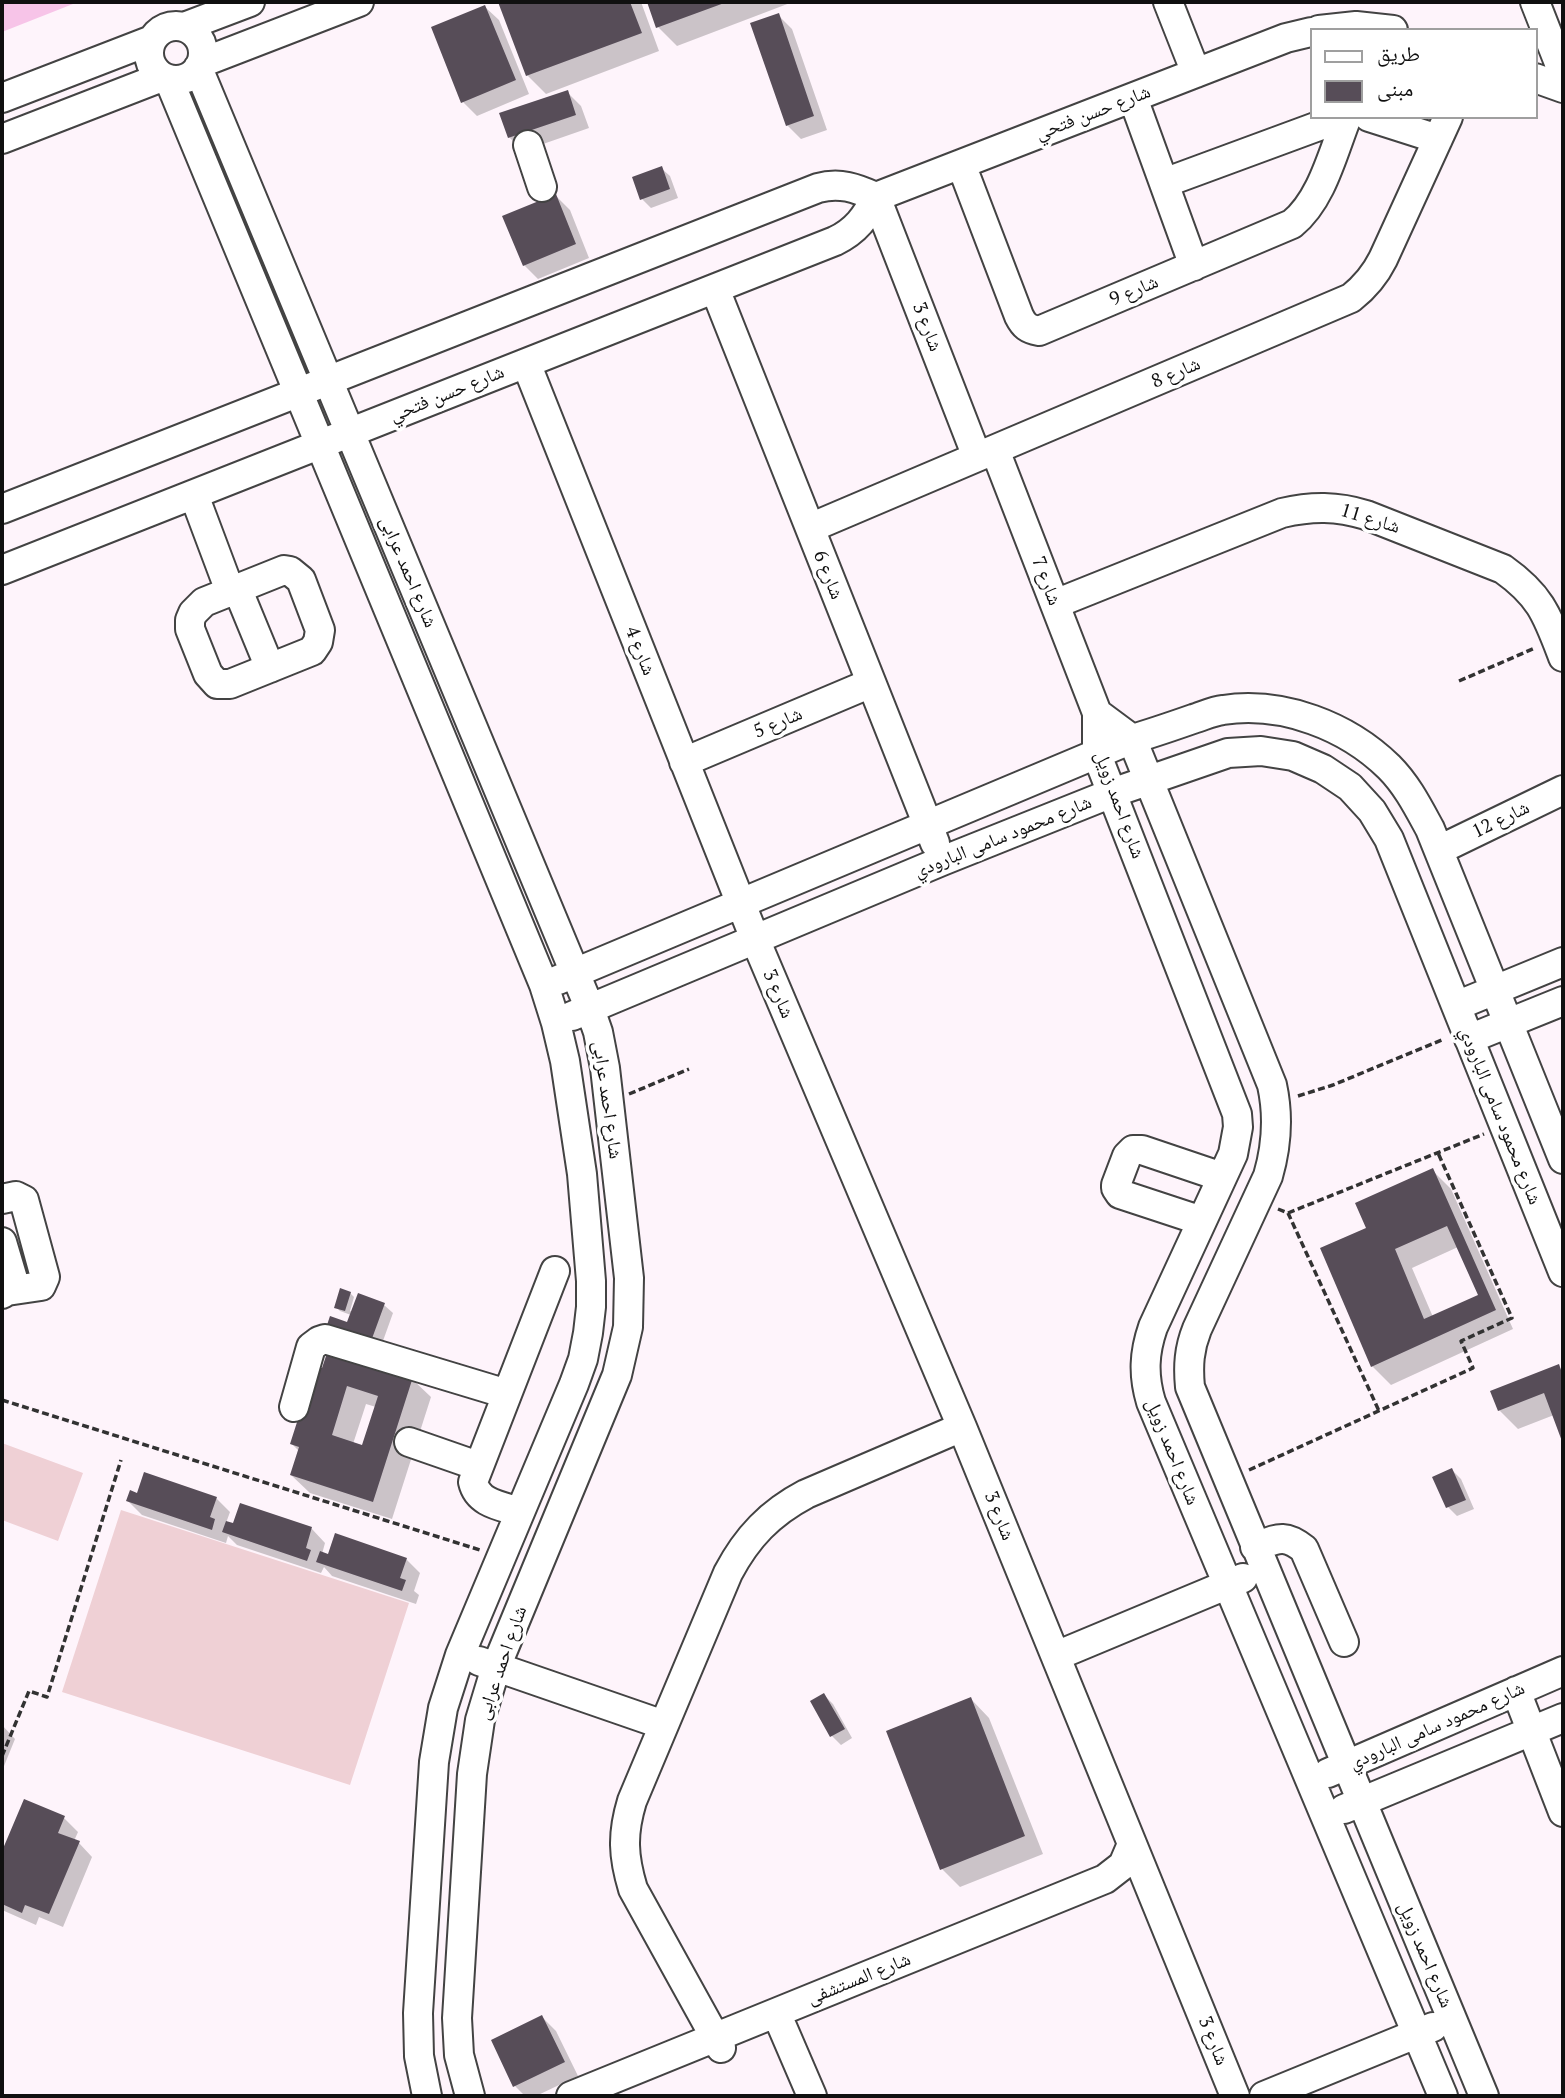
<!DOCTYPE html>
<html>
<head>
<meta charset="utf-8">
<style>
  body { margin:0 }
  #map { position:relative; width:1565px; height:2098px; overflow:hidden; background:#fef4fb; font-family:"PT Serif","Noto Naskh Arabic",serif }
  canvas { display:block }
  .frame { position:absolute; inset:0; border:4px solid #101010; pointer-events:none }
  .legend { position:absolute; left:1310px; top:28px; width:228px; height:91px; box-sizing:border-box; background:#fff; border:2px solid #9f9f9f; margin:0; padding:9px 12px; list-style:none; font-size:21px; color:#101010 }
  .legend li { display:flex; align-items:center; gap:14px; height:35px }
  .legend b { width:35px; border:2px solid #9f9f9f }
</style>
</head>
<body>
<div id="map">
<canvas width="1565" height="2098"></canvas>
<div class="frame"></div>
<ul class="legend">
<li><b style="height:9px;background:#fff"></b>طريق</li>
<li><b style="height:19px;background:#574d58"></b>مبنى</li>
</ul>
</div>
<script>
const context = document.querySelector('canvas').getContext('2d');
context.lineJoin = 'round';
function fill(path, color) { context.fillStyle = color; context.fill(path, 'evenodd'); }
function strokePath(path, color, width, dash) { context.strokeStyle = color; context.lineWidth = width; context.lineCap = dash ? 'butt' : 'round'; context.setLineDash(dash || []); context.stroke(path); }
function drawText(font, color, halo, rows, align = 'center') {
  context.font = font + ' "PT Serif","Noto Naskh Arabic",serif'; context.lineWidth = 7; context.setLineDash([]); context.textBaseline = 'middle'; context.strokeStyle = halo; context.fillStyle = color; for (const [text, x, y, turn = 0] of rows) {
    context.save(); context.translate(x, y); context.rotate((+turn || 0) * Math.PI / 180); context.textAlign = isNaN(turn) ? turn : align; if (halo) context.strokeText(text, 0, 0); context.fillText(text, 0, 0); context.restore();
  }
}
fill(new Path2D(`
  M2,2H78L2,32Z`), '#f7c4e8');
fill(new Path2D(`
  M2,1443L83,1473L58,1541L2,1520Z
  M121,1510L409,1603L350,1785L62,1692Z`), '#efd0d5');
fill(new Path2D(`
  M500,2H641L659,51L546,94L527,75Z
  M648,2H789L790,3L677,46L658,27Z
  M485,7L499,20L529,94L477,116L463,102Z
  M778,15L792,29L827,130L801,139L787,125Z
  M567,92L581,106L589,128L523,151L509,137Z
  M661,168L670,176L678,198L651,208L642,199Z
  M556,196L570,210L589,258L538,279L524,265Z
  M1432,1170L1451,1189L1513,1329L1391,1385L1372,1366L1323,1249L1368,1229ZM1458,1247L1480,1296L1433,1317L1412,1268Z
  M350,1293L354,1297L350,1311L353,1312L384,1305L393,1313L379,1352L348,1324L351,1315L340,1311L336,1307Z
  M1558,1366L1563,1371V1439L1554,1415L1518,1429L1499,1410Z
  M317,1368L412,1379L431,1397L392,1519L310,1493L291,1475L299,1451L292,1444ZM366,1404L376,1407L363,1447L353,1444Z
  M1452,1470L1461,1479L1474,1509L1457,1516L1448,1507L1435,1478Z
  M138,1495L216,1498L230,1512L226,1523L234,1526L241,1505L312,1529L325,1543L322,1554L329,1556L406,1559L420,1573L414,1591L419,1595L416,1604L332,1576L324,1567L321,1573L237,1545L228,1536L226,1543L142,1515L128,1501Z
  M824,1695L833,1704L852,1738L841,1745L832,1736Z
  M971,1699L989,1718L1043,1854L960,1887L942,1869Z
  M2,1725L15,1739L2,1771Z
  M25,1801L64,1818L78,1832L74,1841L79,1843L92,1857L63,1927L39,1917L36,1925L2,1910V1855Z
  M542,2017L556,2031L578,2076L536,2096H525L515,2086Z`), '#0003');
fill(new Path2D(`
  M498,2H630L642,33L526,76Z
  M647,2H727L656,28Z
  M485,5L516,80L461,103L431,27Z
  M779,13L814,116L786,126L750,23Z
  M568,90L576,115L508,138L499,113Z
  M662,166L670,189L640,200L632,177Z
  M556,194L576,244L523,266L502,216Z
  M1433,1168L1496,1310L1371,1367L1320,1248L1366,1228L1355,1203ZM1447,1226L1478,1295L1424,1319L1395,1249Z
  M340,1288L351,1292L345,1311L334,1308Z
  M358,1293L385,1303L370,1344L326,1328L330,1316L347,1322Z
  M328,1350L413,1377L373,1502L290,1475L299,1447L290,1444L315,1366L322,1368ZM347,1386L378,1396L362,1445L332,1435Z
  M1559,1364L1563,1376V1444L1544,1393L1498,1411L1490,1391Z
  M1452,1468L1466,1500L1446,1508L1432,1477Z
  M144,1472L217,1497L210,1517L215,1519L212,1530L126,1501L130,1490L137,1493Z
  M240,1503L312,1527L306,1548L311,1550L307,1561L222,1532L226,1521L233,1523Z
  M335,1533L407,1558L400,1578L406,1580L402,1591L316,1562L320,1551L328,1554Z
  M824,1693L845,1729L830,1737L810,1701Z
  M971,1697L1025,1836L940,1870L886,1731Z
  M24,1799L65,1816L58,1833L80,1841L49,1914L25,1905L22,1913L2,1904V1851Z
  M542,2015L565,2062L513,2087L491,2040Z`), '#574d58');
const minor = new Path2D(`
  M1168,2L1196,73
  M1535,2L1563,73
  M149 53a27 27 0 1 1 54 0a27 27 0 1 1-54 0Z
  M184,27L250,2
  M1319,30L1356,26L1393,30
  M201,63L359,2
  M198,68L590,1009L598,1032L605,1068L629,1278L628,1327L617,1375L496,1667L480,1720L472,1774L457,2018L459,2055L470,2096
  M1535,78L1563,88
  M169,80L544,985L556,1023L565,1061L582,1174L591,1281V1307L588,1333L583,1359L574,1384L460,1655L443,1708L434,1762L418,2013L419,2056L427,2096
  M2,98L152,40
  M1133,98L1194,266
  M1369,117L1438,139
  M2,139L162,77
  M528,145L542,187
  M961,164L1019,316C1024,326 1028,329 1039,331L1292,224C1322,200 1333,152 1347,117
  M1164,183L1343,117
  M876,197L977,457
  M715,289L935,843
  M526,363L755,939L962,1427L1235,2096
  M995,450L1097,713V755L1237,1114L1238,1127L1233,1154L1153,1327C1144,1353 1143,1375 1151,1402L1443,2096
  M194,495L230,591
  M2,509L818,188C840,182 856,188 876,197
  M810,528L1351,298C1365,287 1375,275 1383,259L1448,117
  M2,570L835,241C856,231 866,217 876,197L1286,38L1311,32
  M284,570L290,571L301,580L320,630L318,642L312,651L230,684H217L208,674L190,629V620L193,613L204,602Z
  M237,588L270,668
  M1055,604L1282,513C1312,506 1337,506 1366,515L1503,569C1541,596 1547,615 1563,657
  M1097,713L1132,739L1272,1085C1279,1117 1277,1145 1268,1176L1197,1329C1189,1349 1188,1366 1190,1387L1484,2096
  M684,762L871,683
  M1439,850L1563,790
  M558,980L1132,739C1153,733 1173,726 1193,719C1203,716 1213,711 1223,710C1283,701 1347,726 1389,767C1407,785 1418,807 1430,829L1563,1159
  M1456,1006L1563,962
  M572,1016L942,861L1112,793L1228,753L1261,751L1293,756L1323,769L1350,787L1372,811L1389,839L1563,1272
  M1469,1039L1563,1001
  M2,1199L16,1196L24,1200L45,1277L41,1286L7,1291
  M1202,1221L1120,1194L1116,1188V1185L1127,1156L1133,1150H1142L1222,1177
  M2,1242L13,1279L7,1291L2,1294
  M294,1407L311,1347L319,1341L325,1339L507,1394
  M409,1442L478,1466
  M520,1512C502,1506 478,1504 473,1482L555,1271
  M1255,1547C1277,1539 1284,1533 1304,1549L1344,1642
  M1056,1656L1243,1578
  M479,1661L664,1725
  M1516,1691L1563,1812
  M1328,1773L1563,1671
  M1344,1809L1563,1718
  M781,2024L812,2096
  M721,2048L633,1889C623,1856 622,1834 632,1801L728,1573C747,1537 770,1513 806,1494L962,1427
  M571,2096L1105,1879L1123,1865L1132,1844
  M1264,2096L1433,2027`);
strokePath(minor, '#434343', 32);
strokePath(new Path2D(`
  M1459,681L1535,648
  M629,1094L689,1069
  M1298,1096L1333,1085L1444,1039
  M1278,1209L1288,1213L1379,1411
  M1288,1213L1484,1134
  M2,1400L480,1550
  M1249,1470L1473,1368L1461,1341L1512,1318L1438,1153
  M2,1756L29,1691L47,1697L121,1460
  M2,1846L3,1847`), '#323232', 3.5, [7, 3.5]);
strokePath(minor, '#fff', 28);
drawText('19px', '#101010', '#fff', [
  ["شارع حسن فتحي",1093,113,-21],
  ["شارع 9",1134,291,-23],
  ["شارع 3",927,327,69],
  ["شارع 8",1176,373,-23],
  ["شارع حسن فتحي",447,394,-22],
  ["شارع 11",1370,519,17],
  ["شارع احمد عرابى",408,572,67],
  ["شارع 6",828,575,68],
  ["شارع 7",1046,581,69],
  ["شارع 4",640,651,68],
  ["شارع 5",778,723,-23],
  ["شارع احمد زويل",1119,805,70],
  ["شارع 12",1501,820,-26],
  ["شارع محمود سامى البارودي",1003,837,-22],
  ["شارع 3",778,994,67],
  ["شارع احمد عرابى",607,1100,82],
  ["شارع محمود سامى البارودي",1500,1116,68],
  ["شارع احمد زويل",1172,1452,68],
  ["شارع 3",999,1516,68],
  ["شارع احمد عرابى",502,1663,-71],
  ["شارع محمود سامى البارودي",1437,1726,-24],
  ["شارع احمد زويل",1425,1955,67],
  ["شارع المستشفى",859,1979,-22],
  ["شارع 3",1213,2041,68]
]);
</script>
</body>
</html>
